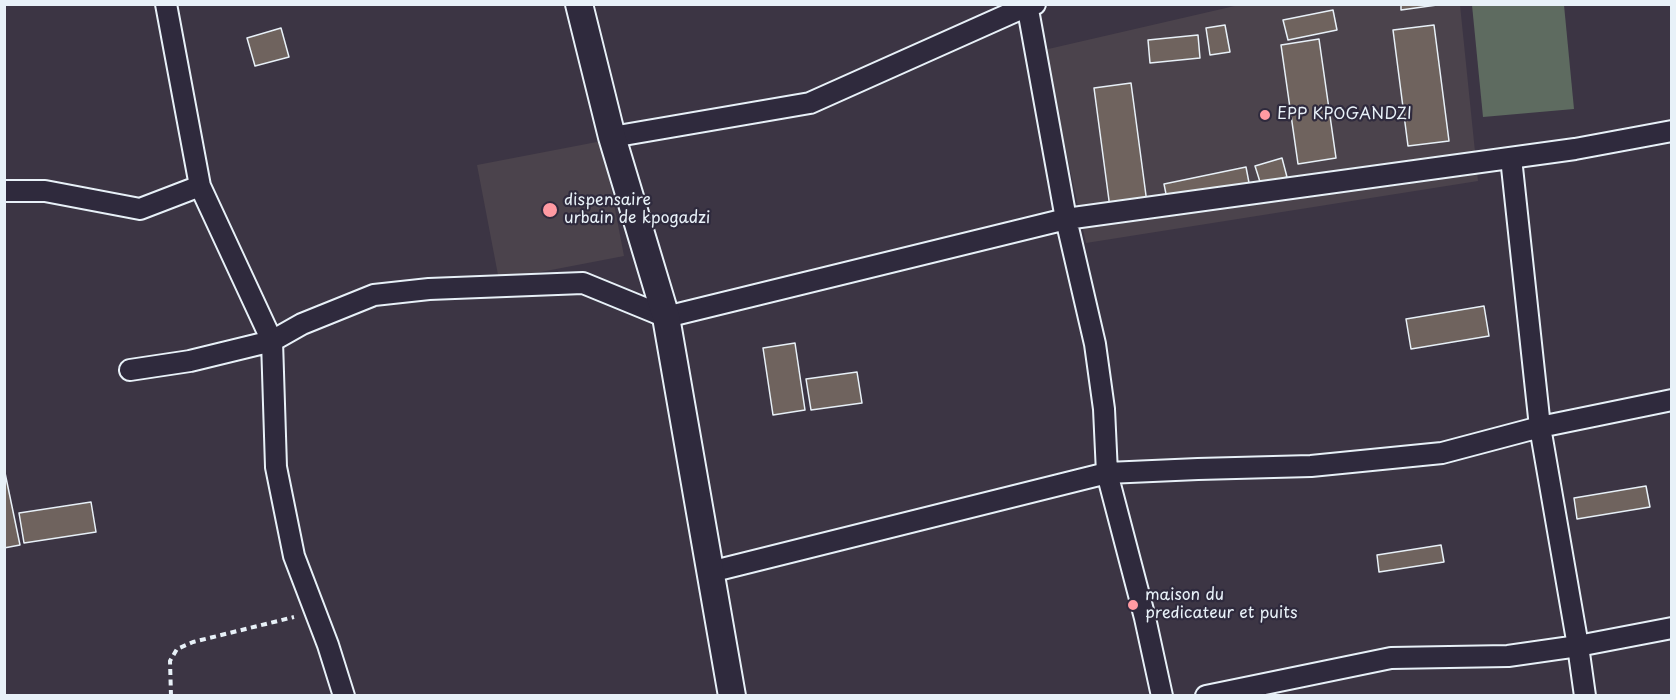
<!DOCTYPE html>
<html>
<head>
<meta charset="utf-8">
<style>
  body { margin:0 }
  #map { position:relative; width:1676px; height:700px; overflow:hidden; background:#3c3544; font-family:"Playpen Sans",sans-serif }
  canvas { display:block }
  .frame { position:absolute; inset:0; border:6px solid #e8f1f8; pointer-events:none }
</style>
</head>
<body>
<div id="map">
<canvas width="1676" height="700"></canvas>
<div class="frame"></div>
</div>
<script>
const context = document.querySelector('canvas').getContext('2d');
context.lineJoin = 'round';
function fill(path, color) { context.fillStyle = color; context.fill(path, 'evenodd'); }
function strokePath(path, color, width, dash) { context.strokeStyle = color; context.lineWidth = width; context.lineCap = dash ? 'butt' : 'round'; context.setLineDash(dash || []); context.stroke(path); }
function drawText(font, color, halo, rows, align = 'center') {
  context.font = font + ' "Playpen Sans",sans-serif'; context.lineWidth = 4.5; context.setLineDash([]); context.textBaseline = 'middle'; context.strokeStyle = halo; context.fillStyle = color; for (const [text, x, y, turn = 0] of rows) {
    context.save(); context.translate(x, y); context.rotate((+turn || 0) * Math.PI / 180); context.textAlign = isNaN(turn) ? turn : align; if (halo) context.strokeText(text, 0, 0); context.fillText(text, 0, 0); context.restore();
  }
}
fill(new Path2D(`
  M1239,5H1460L1478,181L1086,243L1044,50Z
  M602,141L624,256L499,280L477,165Z`), '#4b434c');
fill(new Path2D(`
  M1472,5H1564L1574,109L1483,117Z`), '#5e6b60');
const building = new Path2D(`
  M1401,4H1437V5L1401,10Z
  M1333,10L1337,30L1288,40L1283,20Z
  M1225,25L1230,52L1210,55L1206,28Z
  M1434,25L1449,141L1408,146L1393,30Z
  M281,28L289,57L255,66L247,38Z
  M1198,35L1200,58L1150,63L1148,40Z
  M1319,39L1336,158L1298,164L1281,45Z
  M1131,83L1147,203L1110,208L1094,88Z
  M1282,158L1287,177L1261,185L1255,166Z
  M1246,167L1250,188L1168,204L1164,184Z
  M1484,306L1489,336L1411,349L1406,319Z
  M795,343L805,410L773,415L763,348Z
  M857,372L862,403L811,410L806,379Z
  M4,468L20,545L4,548Z
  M1646,486L1650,507L1577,519L1574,498Z
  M91,502L96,532L24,543L19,513Z
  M1441,545L1444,562L1379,572L1377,555Z`);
fill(building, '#6f635e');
strokePath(building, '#e8f1f8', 1.5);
const minor = new Path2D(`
  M166,4L200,186L272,341L276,467L294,556L328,645L344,696
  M1027,4L1066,219L1095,344L1104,409L1107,473L1145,618L1162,696
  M612,137L810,103L1027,6L1035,4
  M1511,158L1540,427L1578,646L1585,696
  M4,191H45L140,209L200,186
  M130,370L190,361L272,341L302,324L374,295L429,289L583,283L666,317L1066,219L1575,149L1672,131
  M710,572L1107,473L1198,469L1311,466L1442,453L1540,427L1672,400
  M1206,696L1391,658L1508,656L1578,646L1672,628`);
const tertiary = new Path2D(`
  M579,4L612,137L666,317L732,696`);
strokePath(minor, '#e8f1f8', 24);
strokePath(tertiary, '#e8f1f8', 30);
strokePath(new Path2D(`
  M171,696L170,661L177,649L193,642L294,617`), '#e8f1f8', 4, [6, 4.5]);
strokePath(minor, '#2f2a3d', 20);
strokePath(tertiary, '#2f2a3d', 26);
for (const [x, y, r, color] of [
  [1265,115,6,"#ff9aa2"],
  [550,210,8,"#ff9aa2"],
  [1133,605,6,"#ff9aa2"]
]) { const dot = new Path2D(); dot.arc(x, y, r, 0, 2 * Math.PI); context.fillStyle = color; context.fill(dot); strokePath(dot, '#2f2a3d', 2); }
drawText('16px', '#e8f1f8', '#2f2a3d', [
  ["EPP KPOGANDZI",1277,115],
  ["dispensaire",564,201],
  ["urbain de kpogadzi",564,219],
  ["maison du",1145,596],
  ["predicateur et puits",1145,614]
], 'left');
</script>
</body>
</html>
